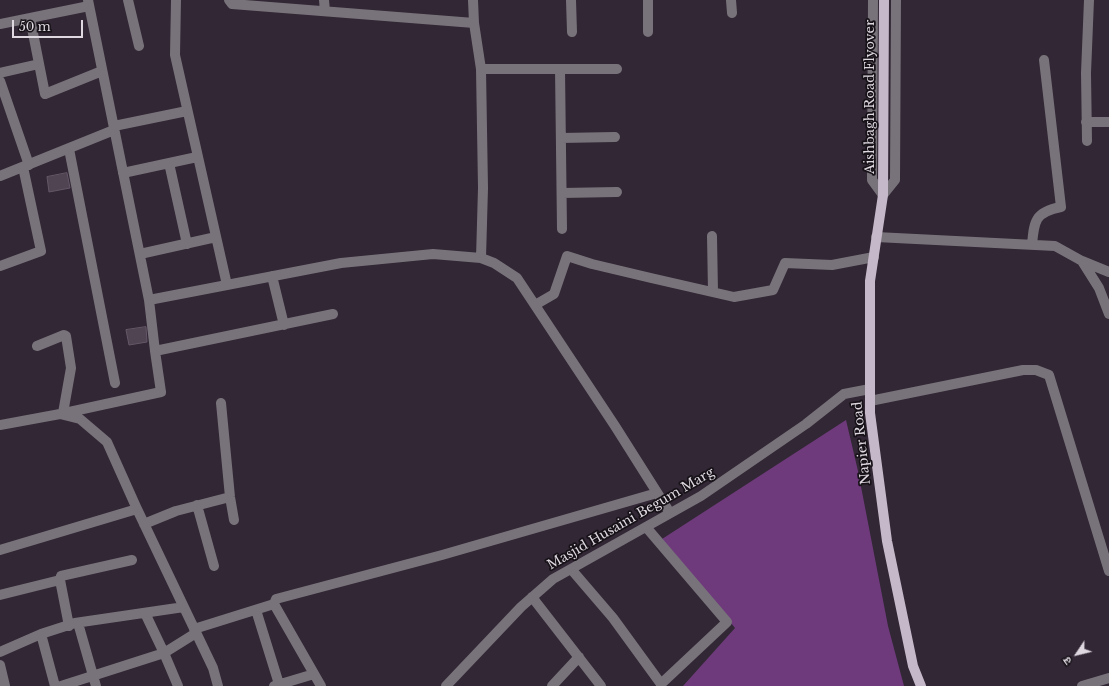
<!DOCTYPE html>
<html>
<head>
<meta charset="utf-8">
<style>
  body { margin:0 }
  #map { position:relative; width:1109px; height:686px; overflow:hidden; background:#322735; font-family:"Libre Baskerville","Noto Sans Devanagari",serif }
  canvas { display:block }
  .north { position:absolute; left:1057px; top:634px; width:40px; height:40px; -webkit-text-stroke:3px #171218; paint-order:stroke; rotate:235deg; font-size:11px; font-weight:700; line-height:16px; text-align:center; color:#dfd8e1 }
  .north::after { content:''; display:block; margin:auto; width:14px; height:18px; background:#dfd8e1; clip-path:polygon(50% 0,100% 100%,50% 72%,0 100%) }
  .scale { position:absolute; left:12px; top:20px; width:71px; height:18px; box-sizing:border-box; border:2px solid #dfd8e1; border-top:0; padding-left:5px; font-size:12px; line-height:14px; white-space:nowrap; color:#dfd8e1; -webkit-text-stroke:3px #171218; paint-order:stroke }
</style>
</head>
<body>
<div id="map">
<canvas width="1109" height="686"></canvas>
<div class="north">उ</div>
<div class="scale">50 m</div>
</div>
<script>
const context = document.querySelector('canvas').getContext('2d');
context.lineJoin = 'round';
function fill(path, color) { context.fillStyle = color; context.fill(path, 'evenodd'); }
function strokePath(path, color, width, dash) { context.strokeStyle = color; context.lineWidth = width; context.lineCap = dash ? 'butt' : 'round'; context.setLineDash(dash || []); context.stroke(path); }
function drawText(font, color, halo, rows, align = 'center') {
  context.font = font + ' "Libre Baskerville",serif'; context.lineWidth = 3.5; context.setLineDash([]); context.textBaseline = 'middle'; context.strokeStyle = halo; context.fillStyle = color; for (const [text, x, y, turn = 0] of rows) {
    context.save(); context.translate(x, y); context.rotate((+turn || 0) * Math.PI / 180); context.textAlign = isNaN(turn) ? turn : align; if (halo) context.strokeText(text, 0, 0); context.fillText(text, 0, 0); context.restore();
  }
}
fill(new Path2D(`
  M846,420L858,471L888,626L904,686H683L735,628L662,539Z`), '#6e3a7b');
const building = new Path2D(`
  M67,173L70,188L49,192L47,177Z
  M146,327L147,342L129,345L126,330Z`);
fill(building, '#504453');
strokePath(building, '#645767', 1);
strokePath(new Path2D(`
  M128,0L139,46
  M176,0L175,55L227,285
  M229,0L232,4L474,23
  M324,0L325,11
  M473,0L474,23L481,69L483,188L481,258
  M571,0L572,32
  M731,0L732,13
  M873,0L872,180L883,195L895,180L896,0
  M30,18L45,94L102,71
  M0,24L89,6
  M648,32V0
  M481,69H617
  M560,69L562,229
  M0,73L39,64
  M0,81L29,165
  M1086,122H1109
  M114,126L187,111
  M561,138L615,137
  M1087,141L1086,73L1089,0
  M69,149L115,383
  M169,163L187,244
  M123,173L197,157
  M0,176L114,130
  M562,193L617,192
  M712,236L713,292
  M876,237L1055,246L1082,261L1099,288L1109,314
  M1032,245C1034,221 1035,212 1061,207L1044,60
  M140,254L216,237
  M1082,261L1109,272
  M0,266L41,251L23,167
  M272,276L284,325
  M149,300L341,263L433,254L481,258L494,263L517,278L615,426L670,513
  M535,305L554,294L567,256L592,264L651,278L734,297L773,290L785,263L832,265L874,257
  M37,346L64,335L66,336L71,368L63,413
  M155,351L333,314
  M870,401L1023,370H1036L1049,375L1109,571
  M221,403L230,497L234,520
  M60,414L161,392L155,351L149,300L88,0
  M0,425L60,414L80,419L107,442L137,509L213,668L218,686
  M197,505L214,566
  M144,524L176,511L230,497
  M646,527L727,622L661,684
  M0,550L137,509
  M571,569L613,618L661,684V686
  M60,580L61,576L132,560
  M0,595L60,580L69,626
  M532,597L601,686
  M274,604L321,686
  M256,610L279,684
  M145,613L164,653L178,686
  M78,623L96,686
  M194,629L274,604L276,599L442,555L657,493
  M41,634L55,686
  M0,652L41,634L75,623L184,607
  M0,665L5,686
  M61,686L164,653L196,633
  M274,686L314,674
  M446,686L521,607L553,579L701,496L806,424L844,394L870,389
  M552,686L579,657
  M1082,686L1109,678`), '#78737a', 10);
strokePath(new Path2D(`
  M884,0L883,195L870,281V413L887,541L913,666L921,686`), '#c5b9c9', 10);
drawText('13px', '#dfd8e1', '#171218', [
  ["Aishbagh Road Flyover",870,97,-90],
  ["Napier Road",862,443,-96],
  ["Masjid Husaini Begum Marg",631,519,-30]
]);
</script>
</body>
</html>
